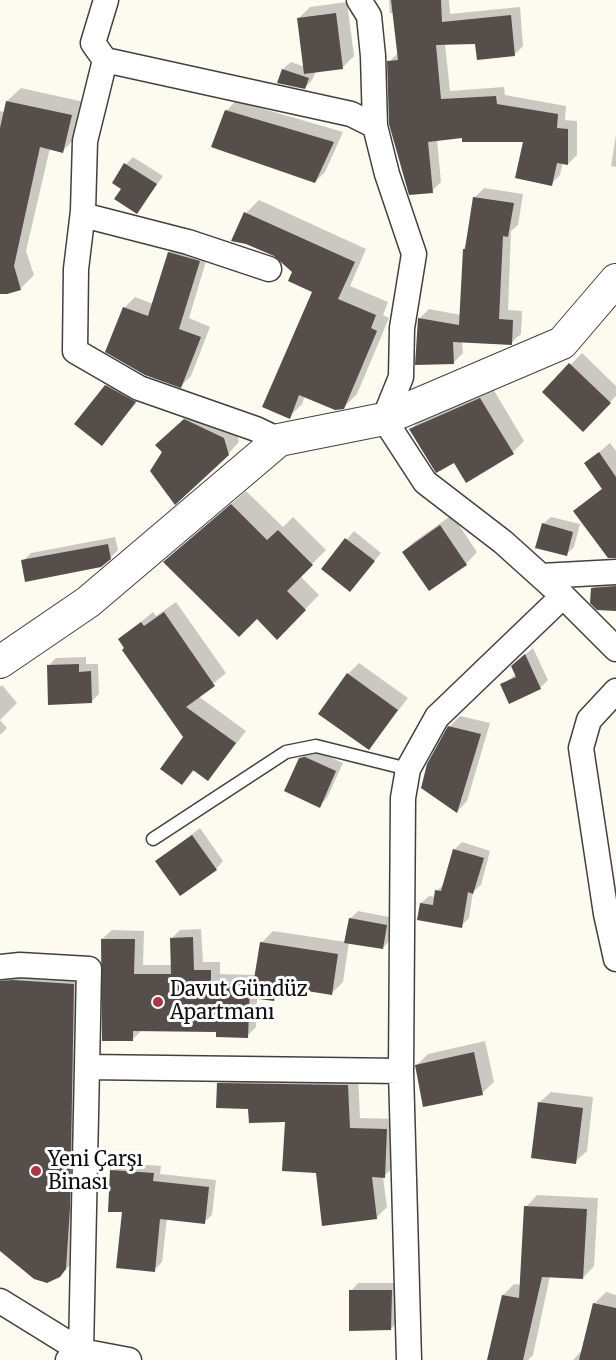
<!DOCTYPE html>
<html>
<head>
<meta charset="utf-8">
<style>
  body { margin:0 }
  canvas { display:block; background:#fdfaf0 }
</style>
</head>
<body>
<canvas width="616" height="1360"></canvas>
<script>
const context = document.querySelector('canvas').getContext('2d');
context.lineJoin = 'round';
function fill(path, color) { context.fillStyle = color; context.fill(path, 'evenodd'); }
function strokePath(path, color, width, dash) { context.strokeStyle = color; context.lineWidth = width; context.lineCap = dash ? 'butt' : 'round'; context.setLineDash(dash || []); context.stroke(path); }
function drawText(font, color, halo, rows, align = 'center') {
  context.font = font + ' Merriweather,serif'; context.lineWidth = 6; context.setLineDash([]); context.textBaseline = 'middle'; context.strokeStyle = halo; context.fillStyle = color; for (const [text, x, y, turn = 0] of rows) {
    context.save(); context.translate(x, y); context.rotate((+turn || 0) * Math.PI / 180); context.textAlign = isNaN(turn) ? turn : align; if (halo) context.strokeText(text, 0, 0); context.fillText(text, 0, 0); context.restore();
  }
}
fill(new Path2D(`
  M389,0H449L450,14L520,7L523,46L514,55L477,43L445,44L450,91L504,87L505,95L566,106L565,120L577,121V155L568,164L563,162L560,175L551,184L525,140L463,136L437,139L441,182L432,191L389,62L399,52L394,13H390Z
  M347,2L354,56L343,67L316,71L312,80L305,88L279,82L283,69L291,62L305,67L299,18L310,7Z
  M21,88L84,102L76,137L63,151L50,148L26,251L34,275L21,288L0,292V111L5,112L7,101Z
  M236,101L343,132L325,172L315,182L226,111Z
  M616,135V167L611,166Z
  M133,157L163,176L137,212L123,188L126,164Z
  M484,188L523,194L518,225L511,231L508,310L522,311L521,334L511,343L462,341L463,353L453,363L420,318L429,309L461,315L464,250L475,197Z
  M259,200L366,249L350,286L388,302L383,315L389,318L357,394L344,407L305,396L302,404L289,417L314,291L294,272L246,213Z
  M179,242L209,251L189,318L210,327L191,376L181,386L107,351L125,307L135,297L153,304L169,252Z
  M582,353L616,386V396L583,430L544,392Z
  M114,378L143,394L102,444L106,386Z
  M492,387L524,441L513,452L454,461L411,429L422,418Z
  M196,408L235,427L239,442L228,454L164,451L168,434Z
  M610,443L616,451V557L575,511L603,488L586,463Z
  M246,491L283,527L293,517L326,550L300,576L319,595L277,638L257,618L165,562Z
  M452,515L477,552L466,564L429,589L403,552L415,541Z
  M551,517L580,524L574,547L566,555L543,524Z
  M354,531L381,553L350,590L323,569Z
  M115,537L118,550L110,558L23,561L31,553Z
  M616,576V610L592,588L604,577Z
  M176,602L226,673L198,696L246,731L208,780L195,770L182,783L185,737L120,639L153,612L156,616Z
  M533,648L548,680L540,688L502,685L516,674L521,658Z
  M86,657V664H98L99,694L91,702L49,665L56,658Z
  M359,663L408,698L369,748L348,674Z
  M2,685L17,703L0,720L7,728L0,735V687Z
  M460,716L490,723L467,801L457,812L450,726Z
  M314,750L343,763L327,798L319,806L300,759L308,751Z
  M200,828L223,861L216,869L157,861Z
  M462,842L490,851L481,885L473,892L469,918L461,926L421,903L429,896L436,897L437,891L445,883L454,850Z
  M358,911L394,918L390,940L383,948L349,942L343,982L332,993L285,986L274,1000L257,997L256,1027L247,1036L218,1031H141L132,1040L102,939L112,930L144,931L143,965H172L171,939L180,930L201,929L203,962H220V974L256,975L261,943L273,931L346,942L350,919Z
  M0,964L88,970L74,1261L59,1276L0,1249Z
  M485,1041L494,1082L482,1093L417,1065L428,1054Z
  M229,1073L358,1074L360,1118L397,1119L395,1166L383,1177L387,1207L376,1218L317,1171L287,1120L250,1107L218,1084Z
  M551,1092L593,1097L587,1151L575,1162L539,1103Z
  M120,1163L161,1166L160,1174L216,1180L212,1215L204,1222L167,1218L162,1262L154,1270L123,1211L112,1171Z
  M537,1195L598,1198L594,1266L583,1278L550,1276L533,1355L528,1360H491L503,1295L514,1284L521,1285L526,1207Z
  M358,1283H399L398,1321L391,1329L351,1291Z
  M606,1292L616,1295V1360H573L584,1348L594,1304Z`), '#0003');
fill(new Path2D(`
  M391,0H441L442,22L511,15L515,56L477,60L475,44L436,45L441,99L496,96L497,104L558,114L557,128L568,129V165L557,163L552,186L515,178L523,142H462V138L428,142L433,193L409,195L389,124L387,61L398,60Z
  M336,13L343,69L304,74L297,18Z
  M282,69L309,78L305,89L277,83Z
  M6,101L72,115L63,153L40,147L14,266L21,290L7,294H0V128Z
  M225,110L334,142L315,183L211,147Z
  M124,163L157,184L137,214L114,199L121,189L112,183Z
  M473,197L514,203L508,237L503,236L499,319L513,320L512,345L453,342L454,364L415,365L418,318L459,325L463,249H465Z
  M244,212L355,262L338,299L376,315L371,328L377,331L344,409L335,410L299,395L290,419L262,407L312,292L288,281L292,272L274,256L246,244L231,241Z
  M168,252L200,261L179,329L201,337L181,388L145,375L105,352L123,307L148,316Z
  M569,363L611,403L583,432L542,392Z
  M105,385L136,402L102,446L74,424Z
  M480,398L514,454L466,483L454,463L436,473L409,429Z
  M184,419L224,438L229,455L175,505L150,471L162,452L155,445Z
  M599,452L616,477V558H608L573,511L602,489L584,463Z
  M231,504L267,540L278,530L313,565L287,591L306,610L277,640L257,619L239,637L163,562Z
  M542,523L573,532L567,556L535,548Z
  M440,525L467,565L429,591L402,552Z
  M345,538L375,561L350,592L321,569Z
  M108,544L111,559L101,567L25,582L21,560Z
  M616,586V611L597,610L590,603L591,588Z
  M164,612L215,686L186,707L236,743L208,781L193,770L182,785L160,769L183,737L122,650L124,648L118,639L141,622L144,626Z
  M525,654L541,689L509,704L500,684L516,677L511,666Z
  M79,664V672L91,671L92,703L48,705L47,665Z
  M347,673L398,710L369,750L318,714Z
  M448,726L481,734L457,813L421,788L427,764Z
  M305,757L336,771L320,808L284,791L299,758Z
  M192,835L217,870L180,896L155,861Z
  M453,849L484,858L473,894L468,892L462,928L417,920L420,903L433,905L435,890L441,891Z
  M349,918L387,925L383,949L344,943Z
  M193,937L194,970H211V982L250,984L248,1038L216,1037V1032L133,1031V1041H102L101,939H135L134,974H171L170,938Z
  M260,942L338,954L332,995L276,986L274,1001L251,998Z
  M13,980L74,984L70,1208L66,1269L60,1277L47,1283L34,1279L0,1251V981Z
  M474,1052L483,1095L423,1107L415,1065Z
  M217,1083L348,1085L350,1128L387,1129L385,1178L372,1177L377,1219L322,1226L316,1173L282,1171L285,1122L249,1123L248,1109L216,1108Z
  M538,1102L583,1108L576,1164L531,1158Z
  M110,1170L154,1173L153,1181L209,1187L205,1224L160,1219L155,1272L116,1268L122,1212H108Z
  M524,1206L587,1209L583,1279L542,1277L523,1360H487L502,1295L519,1298Z
  M349,1290H392L391,1330L349,1331Z
  M593,1303L616,1308V1360H579Z`), '#554e4b');
const service = new Path2D(`
  M153,839L286,752L316,746L408,769`);
const minor = new Path2D(`
  M359,0L369,16L373,56L375,126L387,174L414,254L402,328L401,377L384,419L425,482L503,542L563,596L616,649
  M105,60L93,43L106,0
  M83,215L188,242L269,269
  M279,440L256,429L139,388L75,351L76,269L83,211L85,141L105,60L351,114L375,126
  M541,576L616,572
  M616,691L589,720L581,748L606,914L616,959
  M0,967L20,965L89,969L87,1067L401,1071
  M0,1301L81,1351
  M81,1351L87,1067
  M68,1360L81,1351L129,1360
  M409,1360L401,1071L403,798L408,769L437,717L563,596`);
const tertiary = new Path2D(`
  M0,662L88,602L279,440L384,419L562,343L616,280`);
strokePath(service, '#414141', 15);
strokePath(minor, '#414141', 27);
strokePath(tertiary, '#414141', 34);
strokePath(service, '#fff', 12);
strokePath(minor, '#fff', 24);
strokePath(tertiary, '#fff', 32);
for (const [x, y, r, color] of [
  [158,1002,6,"#b13345"],
  [36,1171,6,"#b13345"]
]) { const dot = new Path2D(); dot.arc(x, y, r, 0, 2 * Math.PI); context.fillStyle = color; context.fill(dot); strokePath(dot, '#fff', 2); }
drawText('20px', '#0e0e0e', '#fff', [
  ["Davut Gündüz",170,990],
  ["Apartmanı",170,1013],
  ["Yeni Çarşı",48,1160],
  ["Binası",48,1183]
], 'left');
</script>
</body>
</html>
